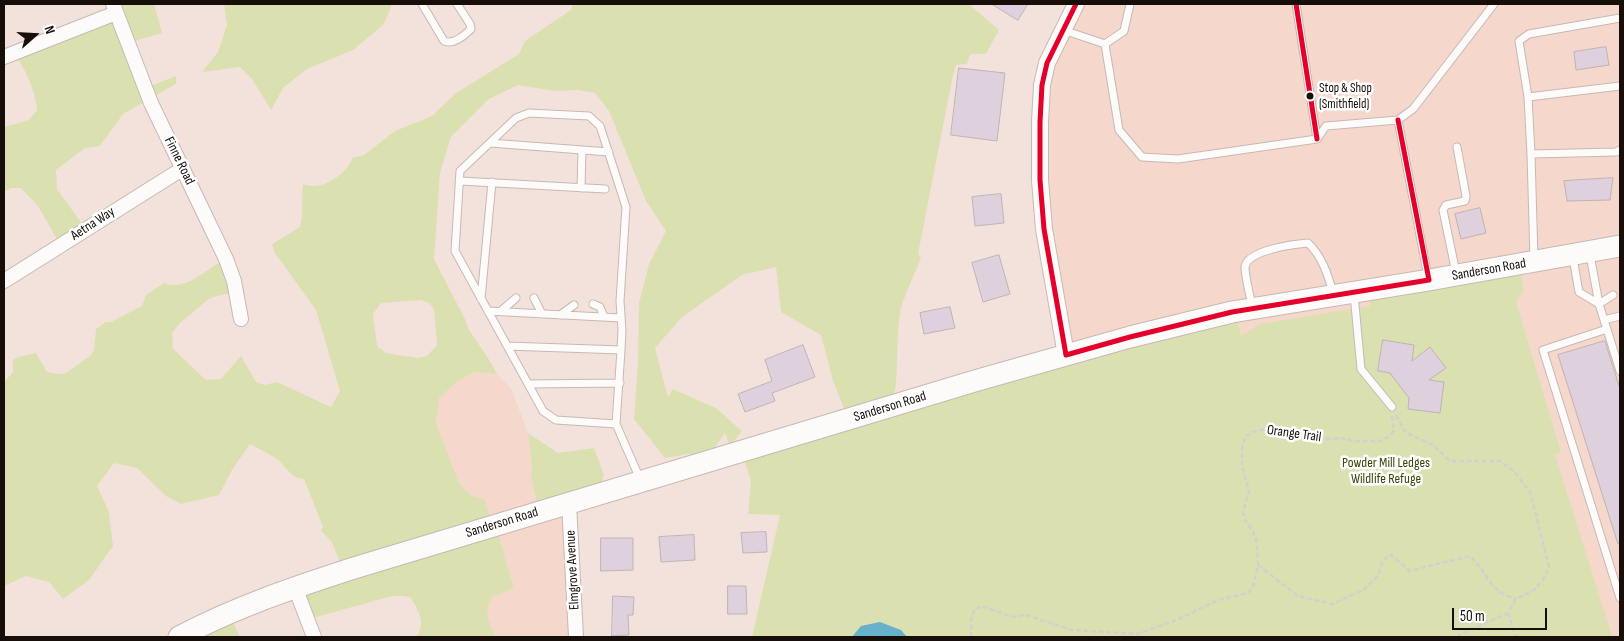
<!DOCTYPE html>
<html>
<head>
<meta charset="utf-8">
<style>
  body { margin:0 }
  #map { position:relative; width:1624px; height:641px; overflow:hidden; background:#f3e2db; font-family:"Sofia Sans Condensed",sans-serif }
  canvas { display:block }
  .frame { position:absolute; inset:0; border:5px solid #170d09; pointer-events:none }
  .north { position:absolute; left:10px; top:10px; width:50px; height:50px; -webkit-text-stroke:4px #fff; paint-order:stroke; rotate:71deg; font-size:14px; font-weight:700; line-height:20px; text-align:center; color:#170d09 }
  .north::after { content:''; display:block; margin:auto; width:18px; height:22px; background:#170d09; clip-path:polygon(50% 0,100% 100%,50% 72%,0 100%) }
  .scale { position:absolute; left:1452px; top:608px; width:95px; height:22px; box-sizing:border-box; border:2px solid #170d09; border-top:0; padding-left:6px; font-size:15px; line-height:18px; white-space:nowrap; color:#170d09; -webkit-text-stroke:4px #fff; paint-order:stroke }
</style>
</head>
<body>
<div id="map">
<canvas width="1624" height="641"></canvas>
<div class="frame"></div>
<div class="north">N</div>
<div class="scale">50 m</div>
</div>
<script>
const context = document.querySelector('canvas').getContext('2d');
context.lineJoin = 'round';
function fill(path, color) { context.fillStyle = color; context.fill(path, 'evenodd'); }
function strokePath(path, color, width, dash) { context.strokeStyle = color; context.lineWidth = width; context.lineCap = dash ? 'butt' : 'round'; context.setLineDash(dash || []); context.stroke(path); }
function drawText(font, color, halo, rows, align = 'center') {
  context.font = font + ' "Sofia Sans Condensed",sans-serif'; context.lineWidth = 5; context.setLineDash([]); context.textBaseline = 'middle'; context.strokeStyle = halo; context.fillStyle = color; for (const [text, x, y, turn = 0] of rows) {
    context.save(); context.translate(x, y); context.rotate((+turn || 0) * Math.PI / 180); context.textAlign = isNaN(turn) ? turn : align; if (halo) context.strokeText(text, 0, 0); context.fillText(text, 0, 0); context.restore();
  }
}
fill(new Path2D(`
  M1078,4H1620V636H1612L1552,457L1561,452L1516,301L1372,316L1256,418L1237,313L1070,354L1053,269L1043,85Z
  M475,372L497,374L511,388L528,433L532,465L531,477L570,510L578,637H495L486,614L487,607L492,597L514,588L496,527L459,483L436,423L439,398L458,381Z`), '#f5d7cc');
fill(new Path2D(`
  M114,4H154L162,33L131,42L148,87L176,76V84L123,114L100,146L85,148L56,170L57,189L85,228L59,243L38,206L21,188H11L4,192V127L29,120L37,110C35,88 26,72 15,54L117,13Z
  M224,4H392L385,22L382,26L353,50L307,69L283,88L271,110L252,79L240,67L202,72L218,52L227,25Z
  M573,4H969L999,30L986,54H970L967,64L956,65L953,75L918,254L921,258C915,274 903,297 900,313C895,344 900,376 892,406L1237,313L1241,336L1260,324L1370,306L1368,291L1520,266L1524,291L1516,301L1561,452L1555,455L1612,636L1620,637H752L780,515L748,514L751,481L742,453L848,418L833,381L821,335L781,312L776,267L742,275L682,317L655,348L668,397L673,389L716,408L742,431L730,446L725,433L704,462L689,454L665,458L634,419L638,363L639,303L649,264L666,231L646,201L609,111L595,93L578,90L555,91L518,85L489,99L451,137L440,173L434,259L465,319L469,330L490,361L497,374L475,372L458,381L439,398L436,423L459,483L471,496L484,499L492,523L496,527L514,588L492,597C483,615 489,620 495,637H416C426,623 419,612 411,598L404,596H392L309,619L298,590L343,571L332,542L321,531L323,527L304,479C292,479 287,468 278,460C270,454 259,449 250,444L232,470L219,495L181,504L166,496L137,468L114,463L97,486L109,512L113,546L89,580L63,599L49,582L26,576L4,586V382L13,372V360L18,357L36,353L47,372L58,374L66,373L90,356L94,350L96,329L106,322H111L142,306L146,295L164,283C182,293 210,268 225,258L238,291L210,298L180,323L172,333L173,349L206,380L221,379L241,356L256,382L265,385L277,382L331,407L340,391L316,310L275,253L272,244L300,227C304,213 301,200 303,184C320,192 347,175 352,158L364,155L395,131L432,116L456,93L519,54L525,41L571,10ZM421,300L430,304L434,310L437,345L427,356L418,358L386,353L377,346L373,314L381,303Z
  M528,433L558,453L594,448L604,475L597,495L539,509L531,477L532,465Z
  M229,613L240,637H204L201,627Z`), '#dbe0b1');
fill(new Path2D(`
  M880,622L901,630L907,637H852L861,626Z`), '#65b2ca');
const building = new Path2D(`
  M992,4H1028L1018,20Z
  M1606,47L1609,65L1576,70L1574,52Z
  M959,68L1005,73L997,141L951,135Z
  M1613,178L1610,200L1567,201L1564,181Z
  M1001,194L1004,223L975,226L972,197Z
  M1480,208L1486,233L1461,239L1455,214Z
  M999,255L1010,294L983,302L972,263Z
  M950,307L955,328L924,334L920,313Z
  M1383,340L1414,345L1412,361L1430,347L1446,368L1429,380L1444,382L1440,413L1408,409L1409,398L1390,373L1378,371Z
  M1605,341L1620,389V543L1618,544L1558,355Z
  M803,345L815,377L772,393L775,401L745,412L738,394L772,381L765,360Z
  M766,532L767,552L743,553L741,533Z
  M694,535L695,560L661,562L659,537Z
  M601,538H633V570L601,571Z
  M728,586H746L747,614H728Z
  M613,596L634,597L633,615H628L629,635L612,636Z`);
fill(building, '#ded0dc');
strokePath(building, '#beb4b6', 1);
const service = new Path2D(`
  M422,4L444,41C453,45 464,36 471,29L470,24L457,4
  M1296,4L1317,139
  M1063,30L1105,44L1119,130L1142,157L1178,159L1317,139L1326,126L1398,120L1413,109L1494,4
  M1105,44L1124,31L1130,4
  M1528,97L1620,86
  M1398,120L1428,277
  M490,143L609,152
  M1531,154L1616,152L1620,150
  M460,181L605,189
  M581,188L582,150
  M1590,255L1599,304L1620,371
  M1573,258L1579,292L1599,304
  M1534,259L1531,154L1528,97L1519,41L1529,34L1620,18
  M1456,273L1443,210L1446,205L1465,201L1466,196L1457,147
  M1354,294L1361,369L1392,407
  M534,298L542,314
  M481,299L492,182
  M593,304L600,307L604,317
  M1599,304L1613,295
  M1252,306C1250,295 1245,277 1245,267C1247,250 1295,244 1308,243C1322,256 1328,275 1333,293
  M488,311L621,318
  M501,311L516,298
  M560,315L574,305
  M1604,320L1620,316
  M1607,329L1543,350L1620,598
  M507,346L621,350
  M528,384L620,383
  M616,424L556,420L543,411L455,251L460,171L516,118L529,113L589,116L600,126L626,207L620,301L622,330L621,350L616,424L640,479`);
const minor = new Path2D(`
  M113,4L151,103L226,259L234,281L241,319
  M4,57L116,13
  M4,281L182,169
  M569,503L576,637
  M295,587L314,637`);
const tertiary = new Path2D(`
  M1066,355L1044,229L1040,180V122L1042,85L1047,63L1076,4`);
const primary = new Path2D(`
  M179,637C236,607 292,588 354,568L978,380L1130,337L1232,312L1429,280L1620,246`);
strokePath(service, '#c6b9b3', 9);
strokePath(minor, '#c6b9b3', 16);
strokePath(tertiary, '#c6b9b3', 18);
strokePath(primary, '#c6b9b3', 23);
strokePath(new Path2D(`
  M1396,415L1405,432L1433,445L1450,461H1500L1515,472L1531,494L1549,567L1543,580L1534,590L1516,599L1508,613L1459,635L1460,637
  M1258,565L1298,596L1333,604L1365,589L1378,576L1383,560L1391,555L1410,571L1470,556C1482,566 1487,583 1501,593C1505,596 1512,597 1516,599
  M1508,613L1516,637
  M971,637V620L975,608L984,607L1013,617L1026,615L1072,630L1137,634L1179,619L1218,600L1248,593L1253,587L1258,565L1257,543L1253,531L1245,520L1243,512L1249,491L1242,466V449L1245,437L1252,432L1265,429L1320,440L1341,438L1354,441H1380L1388,437L1394,431L1392,416`), '#d5d0ce', 2.5, [5, 2.5]);
strokePath(service, '#fdfbfa', 7);
strokePath(minor, '#fdfbfa', 14);
strokePath(tertiary, '#fdfbfa', 16);
strokePath(primary, '#fdfbfa', 21);
strokePath(new Path2D(`
  M1296,4L1317,139
  M1398,120L1429,280
  M1066,355L1130,337L1232,312L1429,280
  M1066,355L1044,229L1040,180V122L1042,85L1047,63L1076,4`), '#e4002b', 5);
for (const [x, y, r, color] of [
  [1310,96,4.5,"#170d09"]
]) { const dot = new Path2D(); dot.arc(x, y, r, 0, 2 * Math.PI); context.fillStyle = color; context.fill(dot); strokePath(dot, '#fff', 2); }
drawText('13px', '#170d09', '#fff', [
  ["Stop & Shop",1319,89],
  ["(Smithfield)",1319,105]
], 'left');
drawText('14px', '#170d09', '#fff', [
  ["Finne Road",179,161,64],
  ["Aetna Way",93,224,-33],
  ["Sanderson Road",1489,270,-10],
  ["Sanderson Road",890,407,-17],
  ["Orange Trail",1294,434,8],
  ["Sanderson Road",502,523,-17],
  ["Elmgrove Avenue",573,570,-93]
]);
drawText('14px', '#384505', '#fff', [
  ["Powder Mill Ledges",1386,463],
  ["Wildlife Refuge",1386,479]
]);
</script>
</body>
</html>
